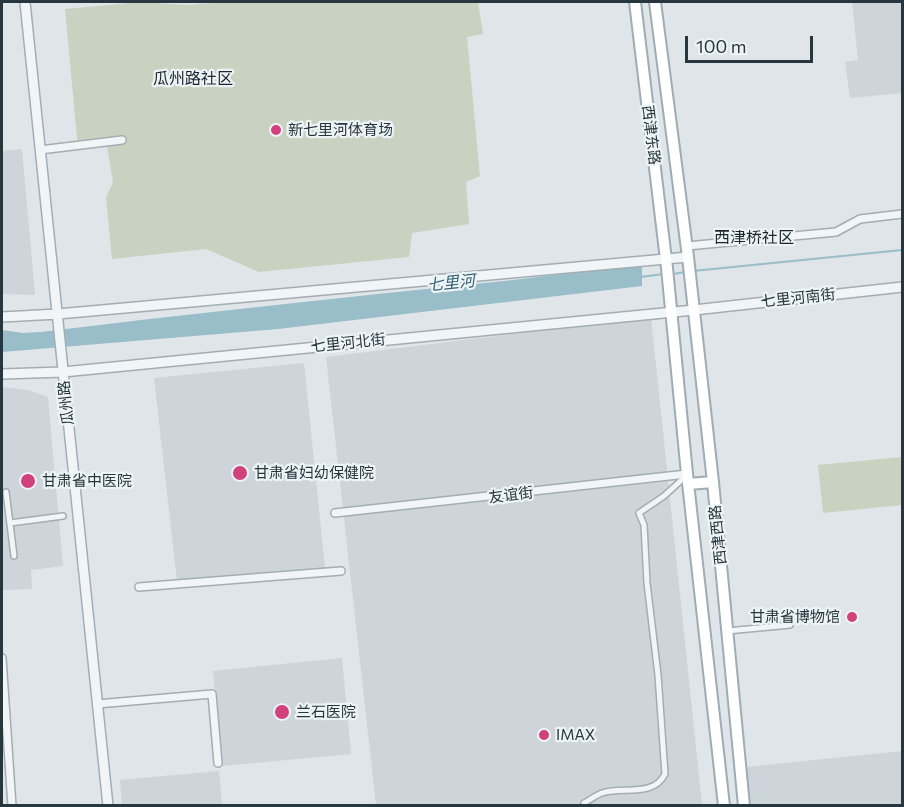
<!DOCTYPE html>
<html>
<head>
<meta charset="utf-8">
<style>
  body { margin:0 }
  #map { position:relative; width:904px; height:807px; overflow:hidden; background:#dfe5e8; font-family:Commissioner,sans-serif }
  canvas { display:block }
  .frame { position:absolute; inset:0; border:3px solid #273740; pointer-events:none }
  .scale { position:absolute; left:685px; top:36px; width:128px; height:27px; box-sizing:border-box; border:3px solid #273740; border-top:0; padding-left:8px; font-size:18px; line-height:21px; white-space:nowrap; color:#273740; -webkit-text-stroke:4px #eef3f6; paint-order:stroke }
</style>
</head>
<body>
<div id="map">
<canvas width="904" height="807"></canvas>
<div class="frame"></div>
<div class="scale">100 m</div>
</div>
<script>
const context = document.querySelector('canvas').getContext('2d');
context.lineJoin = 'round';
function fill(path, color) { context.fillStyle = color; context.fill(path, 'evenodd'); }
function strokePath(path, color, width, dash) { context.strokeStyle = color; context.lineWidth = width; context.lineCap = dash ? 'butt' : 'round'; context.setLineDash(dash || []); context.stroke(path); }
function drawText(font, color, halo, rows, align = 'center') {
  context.font = font + ' Commissioner,"Noto Sans SC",sans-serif'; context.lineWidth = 4.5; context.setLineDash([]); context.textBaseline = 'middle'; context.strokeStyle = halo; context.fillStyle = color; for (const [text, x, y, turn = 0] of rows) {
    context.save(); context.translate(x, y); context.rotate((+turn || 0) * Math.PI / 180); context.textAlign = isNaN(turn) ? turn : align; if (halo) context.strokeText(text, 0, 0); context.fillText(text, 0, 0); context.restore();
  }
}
fill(new Path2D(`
  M852,2H902V93L850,98L845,62L858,60Z
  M22,149L35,295L2,294V151Z
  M651,317L702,805H376L326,357Z
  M304,363L325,568L177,581L154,378Z
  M2,387L28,390L48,397L63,566L31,570L32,589L2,590Z
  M342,658L351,754L222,766L213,671Z
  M902,751V805H751L746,767Z
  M219,771L222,805H122L120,780Z`), '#cdd5da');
fill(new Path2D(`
  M141,2L188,5L223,2H478L483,34L467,37L480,176L466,182L469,224L412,233L409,257L259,272L206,249L112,259L106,198L113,182L107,146L78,149L65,9Z
  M902,457V505L823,513L818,465Z`), '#c9d2c0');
fill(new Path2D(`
  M642,267V286L278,329L2,352V330L23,333L41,332C189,314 336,298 484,283C537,278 589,269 642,267Z`), '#99bdc9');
strokePath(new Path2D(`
  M693,271L902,250
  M673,274L685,272
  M640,277L664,274`), '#99bdc9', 2);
const pedestrian = new Path2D(`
  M6,492L14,556
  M10,523L63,516
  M727,631L790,625
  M585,806L584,803C590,800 596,795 602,793C622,786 653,798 665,774L658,675L647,583L644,525L639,513L664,496L686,476`);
const minor = new Path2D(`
  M40,150L122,140
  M687,246L836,232L860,219L902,214
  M335,513L687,474
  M139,587L341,571
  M2,658L12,806
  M97,704L212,694L218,763`);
const tertiary = new Path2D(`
  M25,2L108,806
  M2,317L58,314L688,257
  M2,374L63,372L694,310L902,287`);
const primary = new Path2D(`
  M635,2L667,268L687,474L724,806
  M655,2L688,257L713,482L744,806
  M688,484L713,482`);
strokePath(pedestrian, '#a4adb2', 8);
strokePath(minor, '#a4adb2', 10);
strokePath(tertiary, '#a4adb2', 12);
strokePath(primary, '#9eadb4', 14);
strokePath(pedestrian, '#f1f5f7', 5);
strokePath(minor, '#f1f5f7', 7);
strokePath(tertiary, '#f1f5f7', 9);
strokePath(primary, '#fff', 10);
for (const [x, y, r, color] of [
  [276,130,6,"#d0417d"],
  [240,473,8,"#d0417d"],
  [28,481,8,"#d0417d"],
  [852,617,6,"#d0417d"],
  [282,712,8,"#d0417d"],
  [544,735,6,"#d0417d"]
]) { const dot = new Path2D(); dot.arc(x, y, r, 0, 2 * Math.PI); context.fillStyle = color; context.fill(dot); strokePath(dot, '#eef3f6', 2); }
drawText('15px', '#273740', '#eef3f6', [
  ["新七里河体育场",288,130],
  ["甘肃省妇幼保健院",254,473],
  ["甘肃省中医院",42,481],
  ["甘肃省博物馆",840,617,"right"],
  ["兰石医院",296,712],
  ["IMAX",556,735]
], 'left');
drawText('15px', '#273740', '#eef3f6', [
  ["西津东路",651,135,83],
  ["七里河南街",798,298,-6],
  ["七里河北街",348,343,-6],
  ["瓜州路",66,403,-96],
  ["友谊街",511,495,-7],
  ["西津西路",718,535,-96]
]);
drawText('16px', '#1a2730', '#eef3f6', [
  ["瓜州路社区",193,79],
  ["西津桥社区",754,238]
]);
drawText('italic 16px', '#316174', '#eef3f6', [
  ["七里河",451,283,-6]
]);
</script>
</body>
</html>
